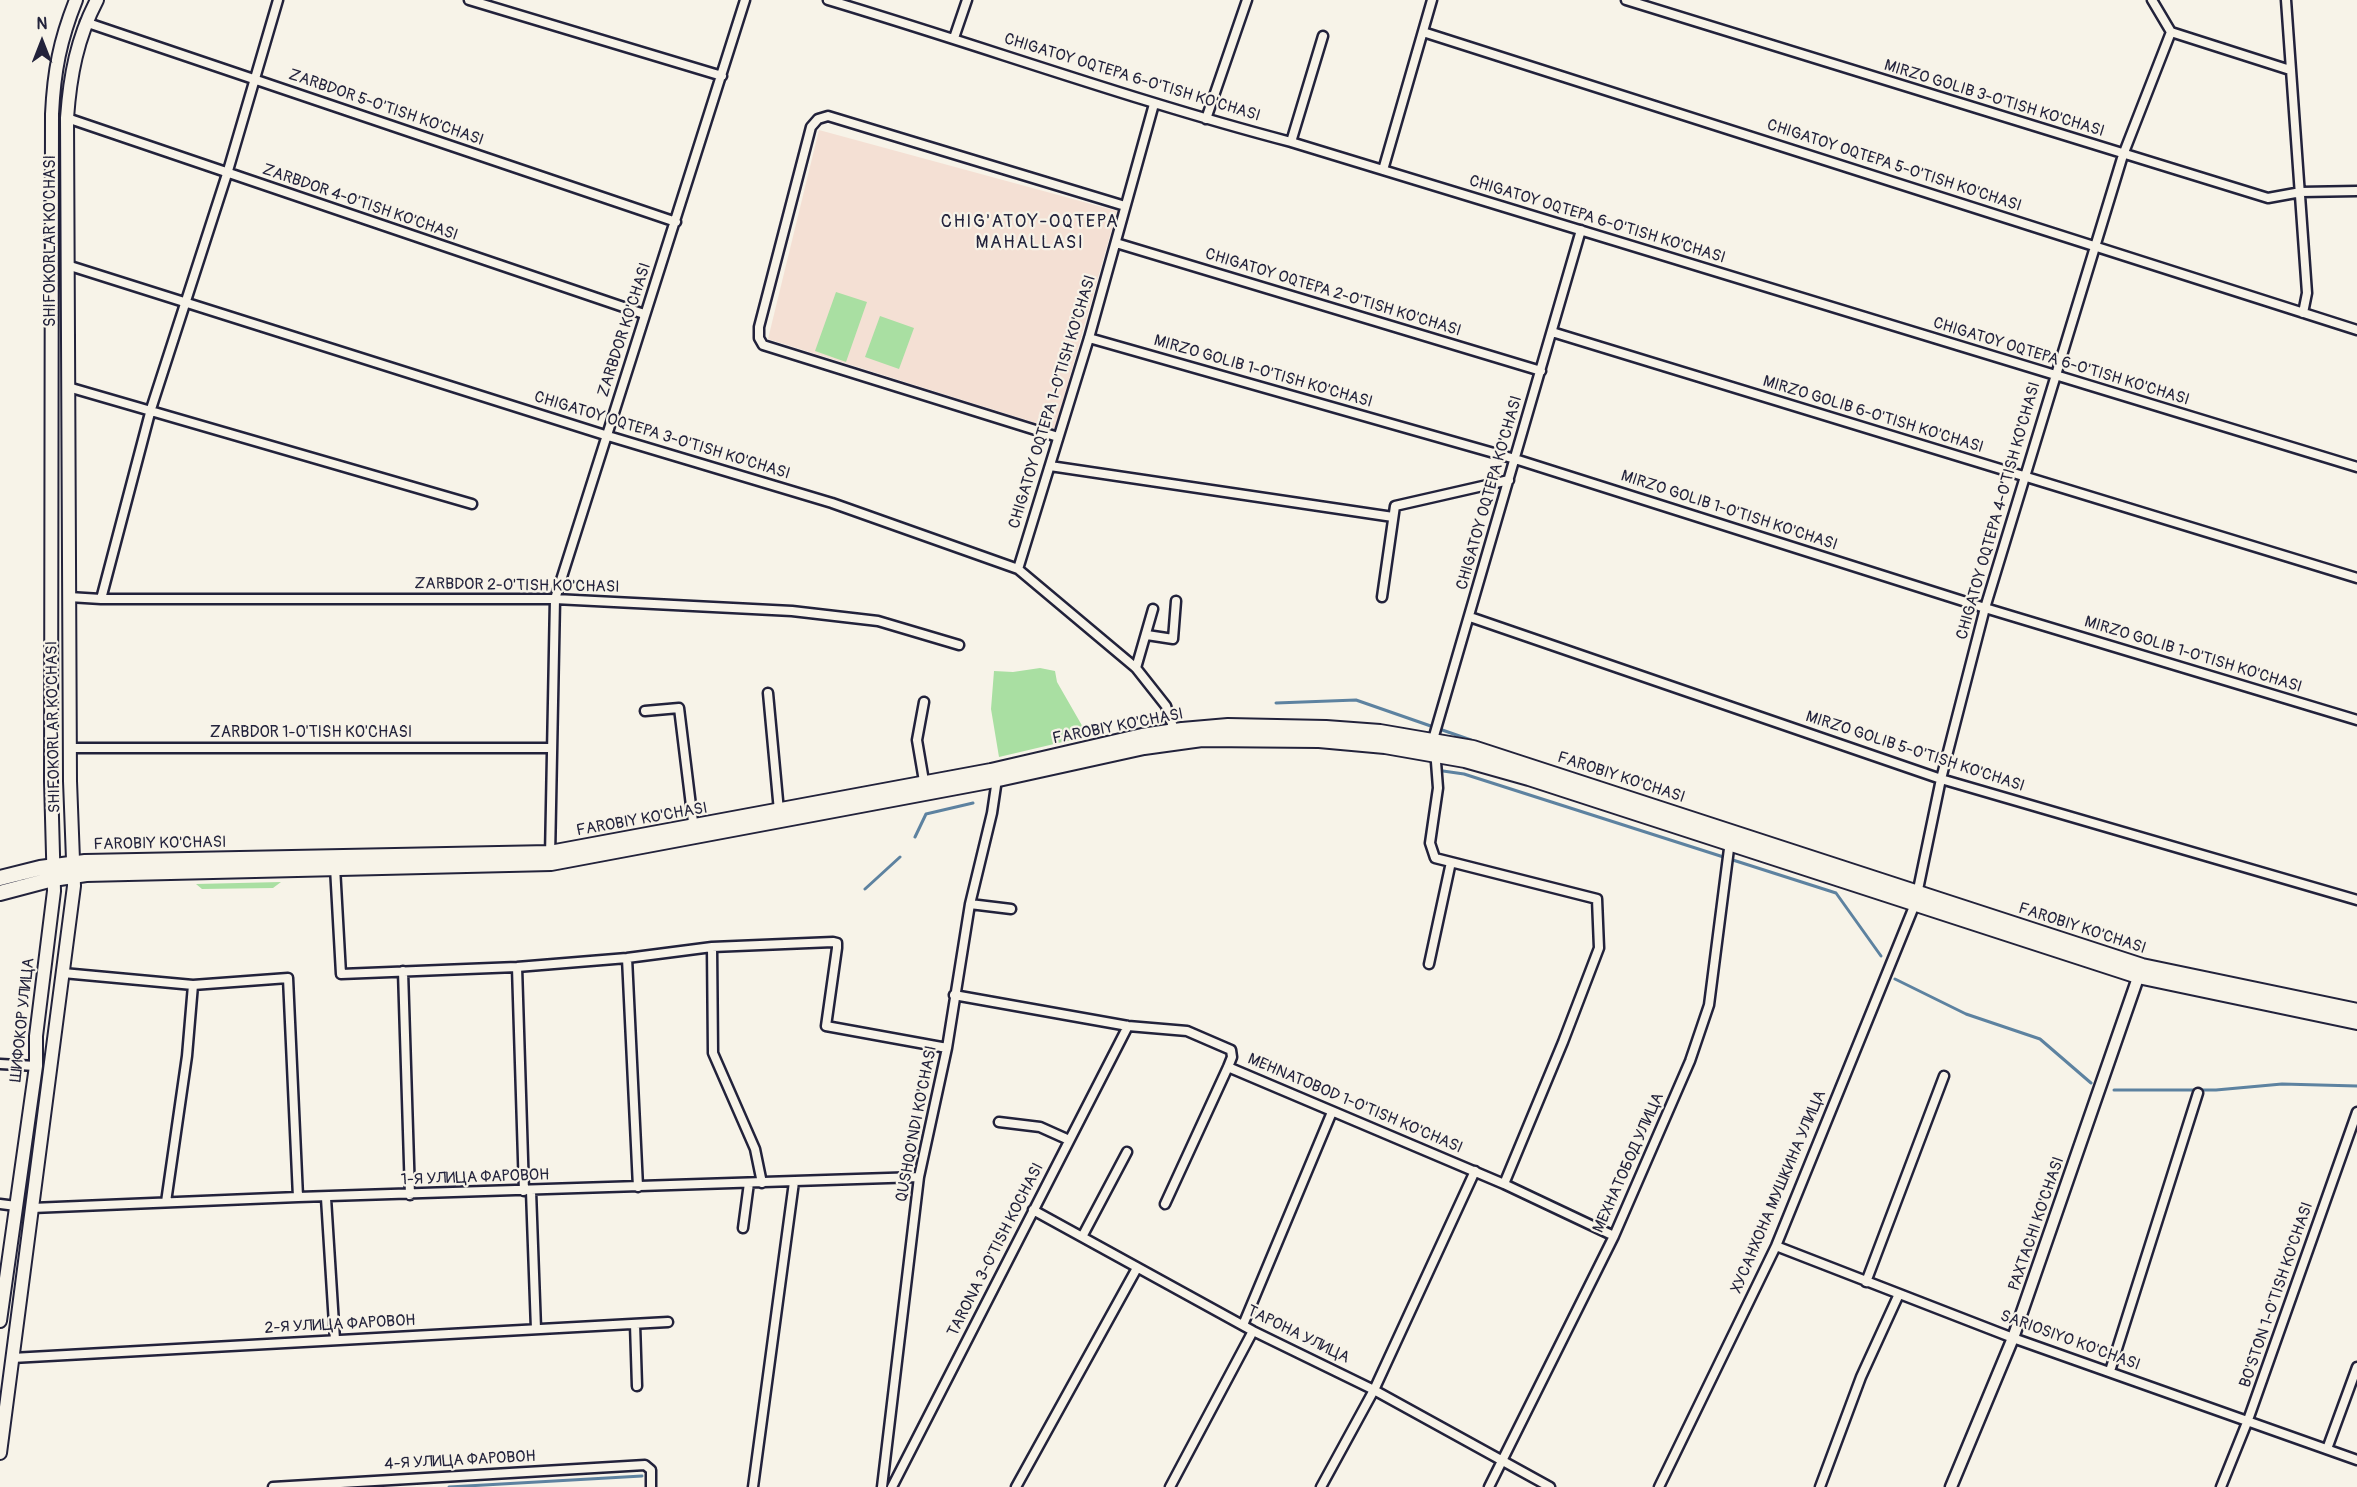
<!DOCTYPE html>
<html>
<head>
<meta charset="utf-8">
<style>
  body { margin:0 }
  #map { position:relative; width:2357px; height:1487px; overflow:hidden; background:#f7f3e8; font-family:Pangolin,sans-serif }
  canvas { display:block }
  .north { position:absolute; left:12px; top:12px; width:60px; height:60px; -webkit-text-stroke:4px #f7f3e8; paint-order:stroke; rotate:0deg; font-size:16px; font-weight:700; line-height:24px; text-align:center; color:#22223b }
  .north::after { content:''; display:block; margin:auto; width:21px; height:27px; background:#22223b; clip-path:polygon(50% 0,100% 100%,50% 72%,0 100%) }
</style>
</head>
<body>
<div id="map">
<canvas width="2357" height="1487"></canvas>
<div class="north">N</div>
</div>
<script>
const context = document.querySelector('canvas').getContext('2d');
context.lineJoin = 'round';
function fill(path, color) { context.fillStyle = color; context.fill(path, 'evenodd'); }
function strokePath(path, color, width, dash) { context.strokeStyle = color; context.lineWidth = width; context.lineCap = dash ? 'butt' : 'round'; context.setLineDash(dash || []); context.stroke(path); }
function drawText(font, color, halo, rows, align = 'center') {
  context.font = font + ' Pangolin,sans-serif'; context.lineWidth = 4.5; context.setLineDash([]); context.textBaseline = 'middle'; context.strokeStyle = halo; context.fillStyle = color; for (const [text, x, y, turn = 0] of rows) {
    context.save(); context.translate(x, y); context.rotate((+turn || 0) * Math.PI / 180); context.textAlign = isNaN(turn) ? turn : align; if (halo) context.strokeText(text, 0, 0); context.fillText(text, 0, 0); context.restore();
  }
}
fill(new Path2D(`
  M819,130L1117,211L1055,429L768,339Z`), '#f4e0d4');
fill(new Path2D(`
  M836,292L867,302L846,362L815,351Z
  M880,316L914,328L899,369L865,357Z
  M1040,668L1055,671L1057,682L1088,736L999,757L991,709L994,671L1013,672Z
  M281,882L273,888L202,889L196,884Z`), '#a9dfa2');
strokePath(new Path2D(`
  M1276,703L1356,700L1471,740
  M1443,771L1464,774L1836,893L1881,956
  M915,837L926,814L973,803
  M865,889L900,857
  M1895,979L1966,1014L2040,1039L2091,1083
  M2114,1090H2216L2282,1084L2357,1086
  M449,1487L642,1476`), '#5d82a0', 3);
const minor = new Path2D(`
  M469,0L722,76
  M828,0C982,46 1134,101 1291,142L2357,467
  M1626,0L2268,198L2301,192L2357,191
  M2152,0L2171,32L2290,70
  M2286,0L2307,293L2303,313
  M85,22L676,222
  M1423,32L2357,330
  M954,38L967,0
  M67,118L644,314
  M1206,119L1247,0
  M1291,142L1323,36
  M1383,170L1432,0
  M1116,243L1541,371
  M67,265L608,436L832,503L1018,569L1136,668L1166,706L1175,733
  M1552,332L2357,578
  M1089,338L1515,459L1985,608L2357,720
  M68,387L472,504
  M1058,437L763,345L759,338V327L811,127L818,119L828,116L1125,206
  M1050,466L1393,517
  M1018,569L1089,338L1154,104
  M69,597L101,599H555L792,611L878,621L959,645
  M1382,597L1395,506L1509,480
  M101,599L151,409L227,174L278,0
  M1470,617L1941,779L2357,900
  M1147,635L1173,639L1176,601
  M1136,668L1153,609
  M768,693L779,811
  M924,702L917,740L925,787
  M645,711L679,708L694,830
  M70,748H552
  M550,857L555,599L745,0
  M335,867L341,974L517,967L627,958L712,947L833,942L837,943V948L826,1026L947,1048
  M970,904L1011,909
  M712,947L713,1053L755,1149L762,1183
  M627,958L638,1187
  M1429,964L1451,862
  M517,967L524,1191
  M403,971L410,1195
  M63,973L193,985L288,978L298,1197
  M954,995L1128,1026L1187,1031L1231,1050L1232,1057L1228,1067L1165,1204
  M0,1064L36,1066
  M1228,1067L1504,1184L1614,1236
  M999,1122L1040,1127L1069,1140
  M1504,1184L1563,1042L1599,948L1597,899L1435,858L1430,843L1438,788L1434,736L1581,230
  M531,1191L536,1329
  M326,1198L335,1340
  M166,1202L187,1056L193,985
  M0,1204L16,1206
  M32,1208L298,1197L919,1177
  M1033,1210L1253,1331L1374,1390L1550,1487
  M743,1228L749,1183
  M1082,1237L1127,1152
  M1776,1246L2013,1338L2357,1460
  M1866,1282L1944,1076
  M635,1324L637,1386
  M1243,1325L1332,1112
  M12,1358L668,1322
  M2110,1371L2198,1093
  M2327,1449L2357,1367
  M273,1487L645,1465L651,1470V1487
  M753,1487L794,1182
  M882,1487L919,1177L947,1048L970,904L992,813L996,786L993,778
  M892,1487L1128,1026
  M1016,1487L1137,1268
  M1170,1487L1253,1331
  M1321,1487L1374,1390L1475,1171
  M1489,1487L1614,1236L1690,1061L1709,1005L1730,841
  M1659,1487L1776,1246L1915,904L1941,779L1985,608L2123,155L2171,32
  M1820,1487L1861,1377L1899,1294
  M2221,1487L2248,1420L2357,1112`);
const tertiary = new Path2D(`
  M1951,1487L2013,1338L2141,969`);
const secondary = new Path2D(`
  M0,1321L36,1066V1036L54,891L51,781L52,114C54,71 60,40 76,0
  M0,1453L74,886L70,781L67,118C70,76 77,38 97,0`);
const primary = new Path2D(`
  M0,878L40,868L85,862L550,853L991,771L1142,736L1182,730L1228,726L1326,728L1380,732L1473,748L2142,966L2357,1011
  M0,893L53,879L86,874L551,863L994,780L1144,747L1202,739L1319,740L1385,746L1465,760L1529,778L2138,976L2357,1022`);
strokePath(minor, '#22223b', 13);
strokePath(tertiary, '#22223b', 15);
strokePath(secondary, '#22223b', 16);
strokePath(primary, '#22223b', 18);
strokePath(minor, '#f7f3e8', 8);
strokePath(tertiary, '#f7f3e8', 10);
strokePath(secondary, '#f7f3e8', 12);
strokePath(primary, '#f7f3e8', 14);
drawText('16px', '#22223b', '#f7f3e8', [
  ["CHIGATOY OQTEPA 6-O'TISH KO'CHASI",1132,78,17],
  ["MIRZO GOLIB 3-O'TISH KO'CHASI",1994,99,17],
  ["ZARBDOR 5-O'TISH KO'CHASI",386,108,19],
  ["CHIGATOY OQTEPA 5-O'TISH KO'CHASI",1894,166,18],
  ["ZARBDOR 4-O'TISH KO'CHASI",360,203,19],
  ["CHIGATOY OQTEPA 6-O'TISH KO'CHASI",1597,220,17],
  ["SHIFOKORLAR KO'CHASI",51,241,-90],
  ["CHIGATOY OQTEPA 2-O'TISH KO'CHASI",1333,293,17],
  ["ZARBDOR KO'CHASI",625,330,-72],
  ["CHIGATOY OQTEPA 6-O'TISH KO'CHASI",2061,362,17],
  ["MIRZO GOLIB 1-O'TISH KO'CHASI",1263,372,16],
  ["CHIGATOY OQTEPA 1-O'TISH KO'CHASI",1053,402,-73],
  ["MIRZO GOLIB 6-O'TISH KO'CHASI",1873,415,17],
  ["CHIGATOY OQTEPA 3-O'TISH KO'CHASI",662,436,17],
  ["CHIGATOY OQTEPA KO'CHASI",1490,493,-74],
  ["MIRZO GOLIB 1-O'TISH KO'CHASI",1729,511,18],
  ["CHIGATOY OQTEPA 4-O'TISH KO'CHASI",1999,511,-74],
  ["ZARBDOR 2-O'TISH KO'CHASI",517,586,1],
  ["MIRZO GOLIB 1-O'TISH KO'CHASI",2193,655,17],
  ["SHIFOKORLAR KO'CHASI",54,727,-91],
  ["FAROBIY KO'CHASI",1118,727,-11],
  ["ZARBDOR 1-O'TISH KO'CHASI",311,733],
  ["MIRZO GOLIB 5-O'TISH KO'CHASI",1915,752,18],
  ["FAROBIY KO'CHASI",1621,778,18],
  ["FAROBIY KO'CHASI",642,820,-10],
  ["FAROBIY KO'CHASI",160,844,-1],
  ["FAROBIY KO'CHASI",2082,929,18],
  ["ШИФОКОР УЛИЦА",23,1020,-84],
  ["MEHNATOBOD 1-O'TISH KO'CHASI",1355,1104,23],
  ["QUSHQO'NDI KO'CHASI",917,1124,-79],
  ["МЕХНАТОБОД УЛИЦА",1629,1163,-66],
  ["1-Я УЛИЦА ФАРОВОН",475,1178,-2],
  ["ХУСАНХОНА МУШКИНА УЛИЦА",1779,1192,-67],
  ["PAXTACHI KO'CHASI",2037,1224,-71],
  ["TARONA 3-O'TISH KOCHASI",996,1250,-63],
  ["BO'STON 1-O'TISH KO'CHASI",2277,1295,-71],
  ["2-Я УЛИЦА ФАРОВОН",340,1325,-3],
  ["ТАРОНА УЛИЦА",1298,1335,26],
  ["SARIOSIYO KO'CHASI",2070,1341,20],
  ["4-Я УЛИЦА ФАРОВОН",460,1461,-3]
]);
context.letterSpacing = '1.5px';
drawText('18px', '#22223b', '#f7f3e8', [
  ["CHIG'ATOY-OQTEPA",1030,222],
  ["MAHALLASI",1030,243]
]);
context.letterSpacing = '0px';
</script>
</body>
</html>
